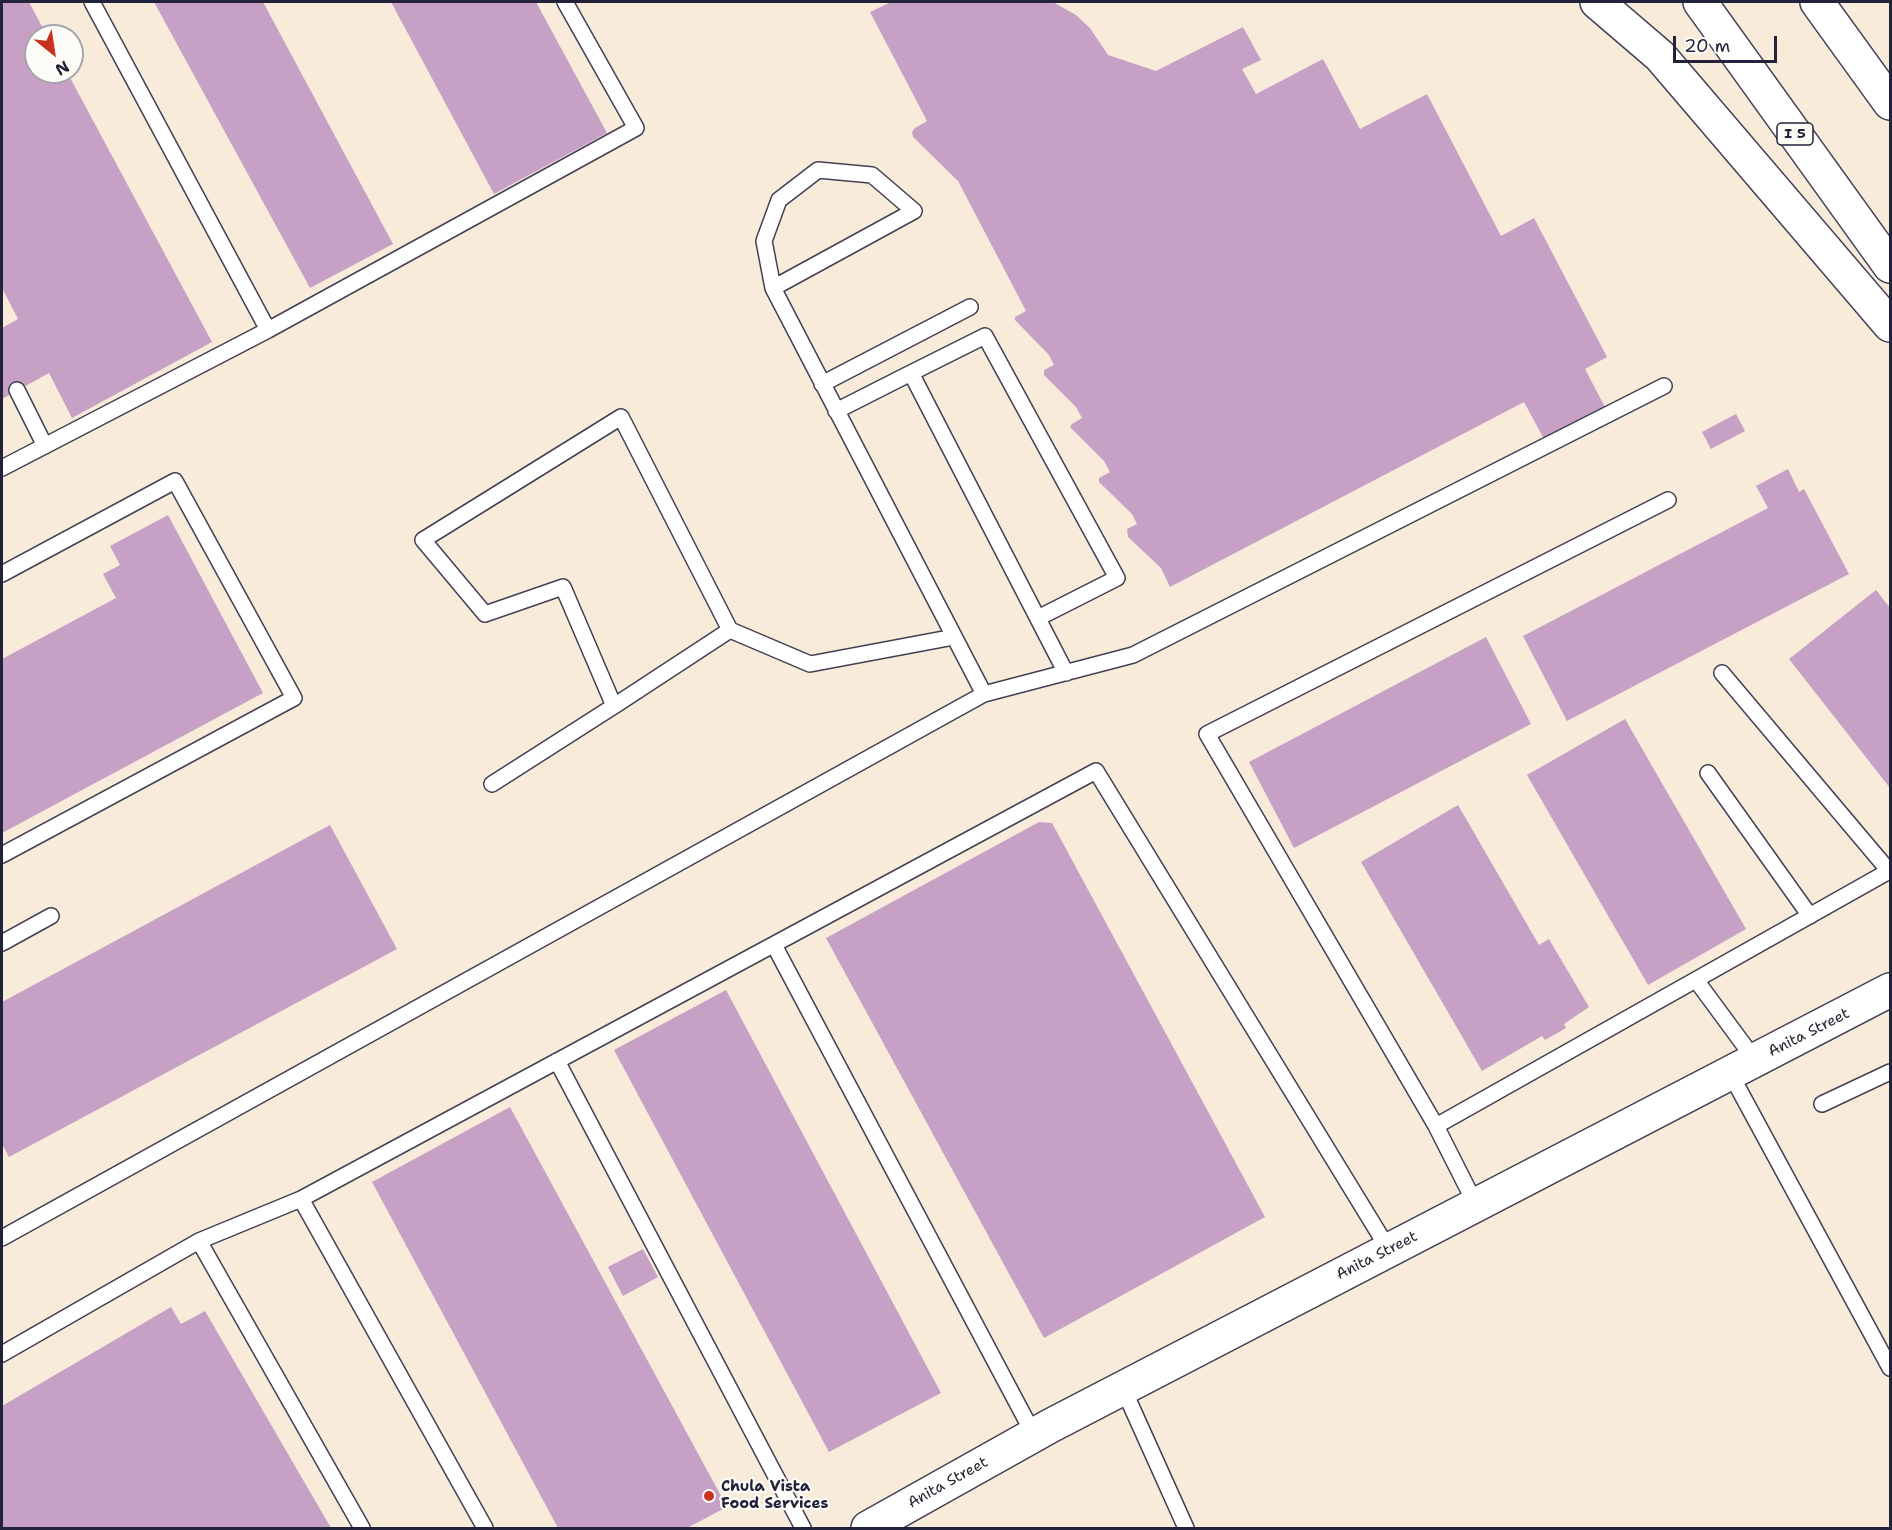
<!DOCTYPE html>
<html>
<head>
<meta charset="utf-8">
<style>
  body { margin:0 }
  #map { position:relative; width:1892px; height:1530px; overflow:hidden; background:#f8ebda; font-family:"Shantell Sans",sans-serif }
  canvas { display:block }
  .frame { position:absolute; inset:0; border:3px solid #22223b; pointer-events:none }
  .north { position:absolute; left:24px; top:24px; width:60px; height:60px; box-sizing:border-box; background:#fdfcf7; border:2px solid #a5a5ac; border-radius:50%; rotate:150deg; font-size:16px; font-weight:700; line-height:24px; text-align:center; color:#22223b }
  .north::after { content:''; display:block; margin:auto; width:21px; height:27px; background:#c8321e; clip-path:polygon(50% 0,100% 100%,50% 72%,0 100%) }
  .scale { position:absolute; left:1673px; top:36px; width:104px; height:27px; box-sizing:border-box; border:3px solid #22223b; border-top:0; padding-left:8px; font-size:18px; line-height:21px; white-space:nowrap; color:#22223b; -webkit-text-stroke:4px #fdfcf7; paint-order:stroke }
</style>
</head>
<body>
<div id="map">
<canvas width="1892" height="1530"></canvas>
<div class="frame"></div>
<div class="north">N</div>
<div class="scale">20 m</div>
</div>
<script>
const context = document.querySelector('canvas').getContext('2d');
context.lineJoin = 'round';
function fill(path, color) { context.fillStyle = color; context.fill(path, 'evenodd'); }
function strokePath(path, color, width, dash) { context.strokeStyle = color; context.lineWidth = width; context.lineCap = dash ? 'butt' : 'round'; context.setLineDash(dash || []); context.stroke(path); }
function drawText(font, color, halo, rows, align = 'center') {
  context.font = font + ' "Shantell Sans",sans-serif'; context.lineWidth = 4.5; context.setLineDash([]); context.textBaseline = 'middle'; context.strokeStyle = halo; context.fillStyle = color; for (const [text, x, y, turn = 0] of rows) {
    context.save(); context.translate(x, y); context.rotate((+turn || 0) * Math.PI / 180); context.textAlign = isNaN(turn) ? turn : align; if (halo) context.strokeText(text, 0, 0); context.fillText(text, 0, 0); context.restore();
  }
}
fill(new Path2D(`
  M2,2H29L47,36H36V72H67L212,342L72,418L49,373L2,399V328L18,319L2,288Z
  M154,2H263L393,244L310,288Z
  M391,2H536L607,133L494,194Z
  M891,2H1053L1076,15L1090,28L1108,55L1156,71L1243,27L1261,60L1242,69L1256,94L1323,59L1360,129L1427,94L1501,236L1534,218L1607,357L1585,369L1606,409L1545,441L1524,402L1170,587L1161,568L1128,537L1127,529L1137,524L1132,514L1099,482V478L1110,472L1104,461L1070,427L1072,424L1082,418L1076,407L1044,375V370L1054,365L1049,355L1015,320V317L1026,311L958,181L913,137L912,132L915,128L927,121L870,12Z
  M1736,414L1745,431L1711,449L1702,432Z
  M1788,469L1799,492L1804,489L1849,574L1567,721L1523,636L1768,508L1756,486Z
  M168,515L263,693L2,833V659L116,598L103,574L120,565L110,546Z
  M1876,590L1890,608V788L1789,659Z
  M1486,637L1531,724L1294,848L1249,762Z
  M1625,719L1746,929L1648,985L1527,775Z
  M1458,805L1539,945L1549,939L1589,1007L1564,1024L1566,1028L1545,1040L1542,1036L1482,1071L1361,862Z
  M1039,822L1052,823L1265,1217L1044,1338L826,938Z
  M330,825L397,949L9,1157L2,1144V1002Z
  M726,990L941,1393L829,1452L614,1050Z
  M510,1107L727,1507L687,1528H558L372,1182Z
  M643,1249L658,1277L623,1296L608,1267Z
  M171,1307L181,1324L205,1311L331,1528H2V1406Z`), '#c6a1c5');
const service = new Path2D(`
  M92,2L268,330
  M773,288L914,211L872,175L818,170L779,200L764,241L773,288L984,694
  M911,373L985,336L1117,578L1038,618
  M822,384L970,307
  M17,390L45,446
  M836,411L911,373L1066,673
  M2,468L268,330L636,128L565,2
  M2,574L175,481L294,698L2,855
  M730,630L614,706L563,587L485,614L423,540L621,417L730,630L810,664L954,637
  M1722,673L1889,871
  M1708,773L1810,916
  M492,784L614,706
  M2,943L51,916
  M774,945L1034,1435
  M1696,980L1755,1060
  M557,1061L803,1528
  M1730,1073L1890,1368
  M1822,1104L1890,1072
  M1436,1126L1207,734L1668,500
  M1476,1205L1436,1126L1889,871L1890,873
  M2,1238L984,694L1133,655L1664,386
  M199,1241L301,1199
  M2,1354L199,1241L362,1528
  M1123,1388L1186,1528
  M485,1528L301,1199L1096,771L1389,1250`);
const tertiary = new Path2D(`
  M868,1528L1050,1426L1890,990`);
const motorway = new Path2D(`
  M1597,2L1660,56L1890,325
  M1700,2L1890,266
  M1817,2L1890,103`);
strokePath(service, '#424053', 18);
strokePath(tertiary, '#424053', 36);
strokePath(motorway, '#424053', 36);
strokePath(service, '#fff', 15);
strokePath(tertiary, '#fff', 33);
strokePath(motorway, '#fff', 33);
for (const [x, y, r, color] of [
  [709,1496,6,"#c8321e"]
]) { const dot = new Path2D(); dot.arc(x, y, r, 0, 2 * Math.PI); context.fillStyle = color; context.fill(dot); strokePath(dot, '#fdfcf7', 2); }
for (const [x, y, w] of [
  [1795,134,36]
]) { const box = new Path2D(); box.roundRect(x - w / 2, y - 11, w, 22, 4.5); context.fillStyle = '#fdfcf7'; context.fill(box); strokePath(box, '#22223b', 1.5); }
drawText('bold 14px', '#22223b', null, [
  ["I 5",1795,134]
]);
drawText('15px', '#22223b', '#fdfcf7', [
  ["Anita Street",1809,1033,-27],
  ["Anita Street",1377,1256,-27],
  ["Anita Street",948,1483,-29]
]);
drawText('bold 15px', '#22223b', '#fdfcf7', [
  ["Chula Vista",721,1487],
  ["Food Services",721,1504]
], 'left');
</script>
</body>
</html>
